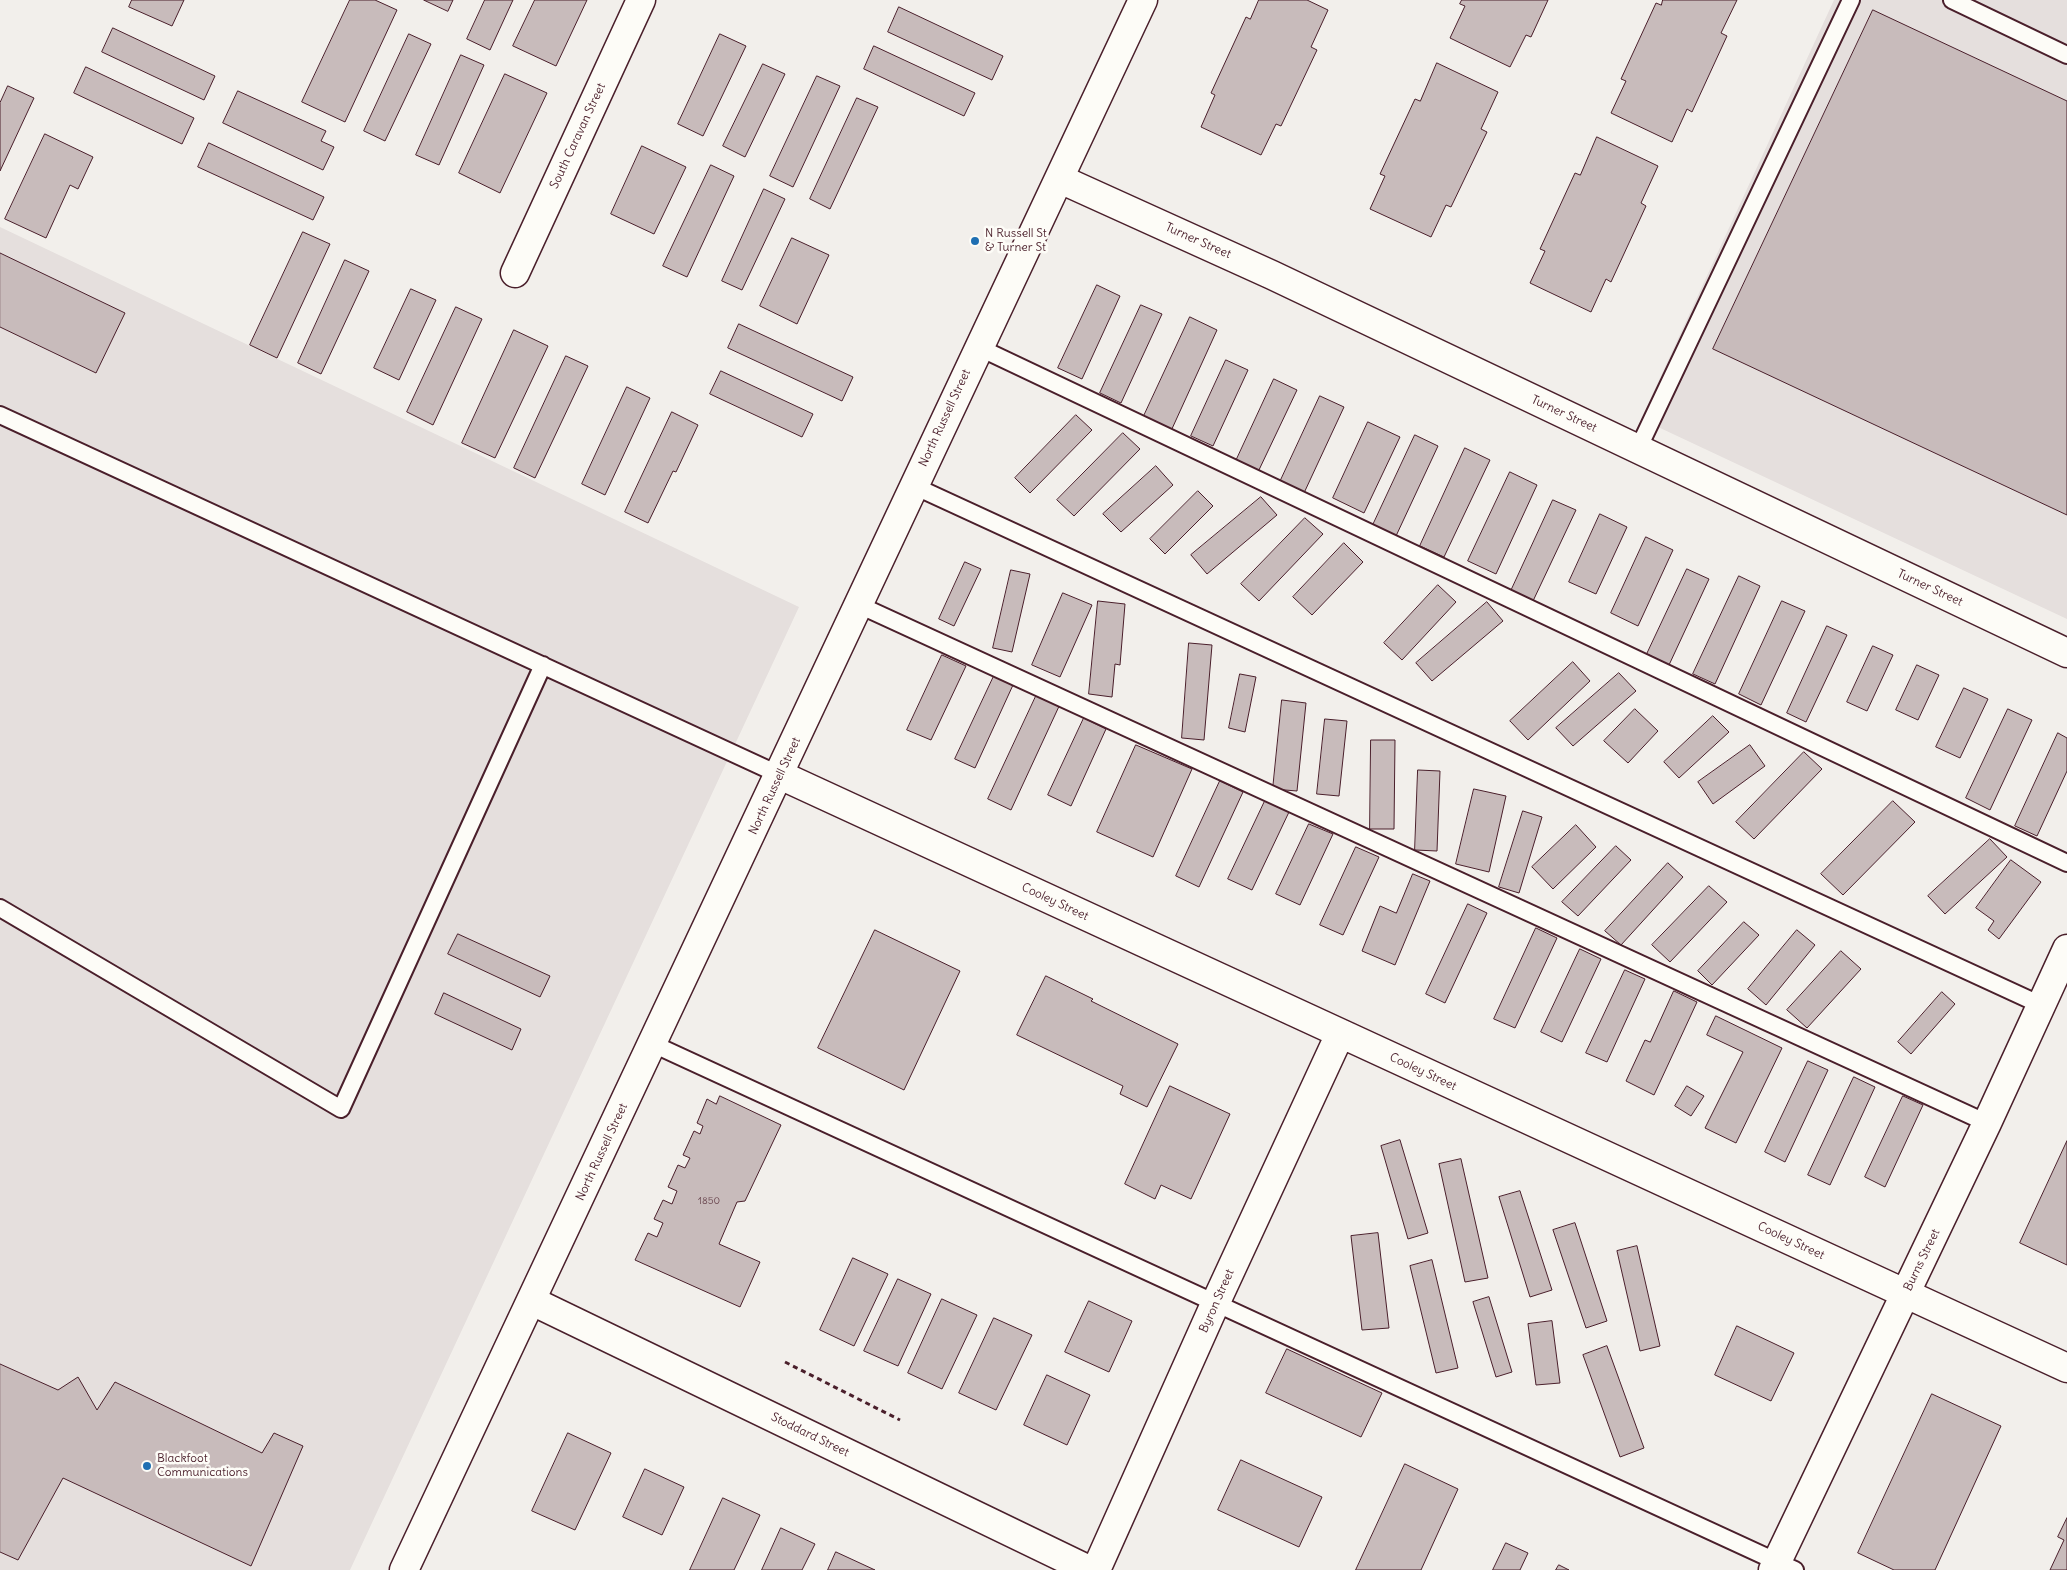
<!DOCTYPE html>
<html>
<head>
<meta charset="utf-8">
<style>
  body { margin:0 }
  canvas { display:block; background:#f2efeb }
</style>
</head>
<body>
<canvas width="2067" height="1570"></canvas>
<script>
const context = document.querySelector('canvas').getContext('2d');
context.lineJoin = 'round';
function fill(path, color) { context.fillStyle = color; context.fill(path, 'evenodd'); }
function strokePath(path, color, width, dash) { context.strokeStyle = color; context.lineWidth = width; context.lineCap = dash ? 'butt' : 'round'; context.setLineDash(dash || []); context.stroke(path); }
function drawText(font, color, halo, rows, align = 'center') {
  context.font = font + ' Delius,sans-serif'; context.lineWidth = 5; context.setLineDash([]); context.textBaseline = 'middle'; context.strokeStyle = halo; context.fillStyle = color; for (const [text, x, y, turn = 0] of rows) {
    context.save(); context.translate(x, y); context.rotate((+turn || 0) * Math.PI / 180); context.textAlign = isNaN(turn) ? turn : align; if (halo) context.strokeText(text, 0, 0); context.fillText(text, 0, 0); context.restore();
  }
}
fill(new Path2D(`
  M1834,0H2067V619L1641,419Z
  M0,227L799,607L350,1570H0Z`), '#e5dfdd');
const building = new Path2D(`
  M132,0H184L172,26L129,7Z
  M350,0H375L397,10L345,122L302,102Z
  M424,0H453L448,11Z
  M485,0H513L490,50L467,39Z
  M535,0H587L556,66L513,46Z
  M1259,0H1307L1328,10L1311,47L1317,50L1281,126L1276,124L1261,155L1201,127L1215,95L1211,93L1246,17L1250,19Z
  M1462,0H1548L1531,37L1526,35L1510,67L1450,38L1465,6L1460,4Z
  M1663,0H1737L1721,33L1727,36L1692,112L1687,109L1672,142L1611,113L1626,81L1621,79L1656,3L1661,5Z
  M899,7L1003,56L992,80L888,32Z
  M1873,10L2067,101V515L1713,349Z
  M113,28L215,76L204,100L102,52Z
  M409,34L431,44L385,141L364,131Z
  M720,34L746,46L703,136L678,124Z
  M874,46L975,93L964,116L864,69Z
  M461,55L484,65L439,165L416,155Z
  M1437,63L1498,92L1481,129L1487,132L1451,207L1446,205L1431,237L1370,209L1385,176L1380,174L1415,99L1420,101Z
  M763,64L785,74L745,157L723,146Z
  M86,67L194,118L182,144L74,93Z
  M505,74L547,93L500,193L459,173Z
  M817,76L840,86L793,187L770,176Z
  M8,86L34,98L0,171V103Z
  M238,91L326,131L321,141L334,147L323,170L223,123Z
  M857,98L878,107L830,209L810,199Z
  M45,134L93,157L78,189L70,185L46,238L5,219Z
  M1597,137L1658,166L1641,203L1646,206L1611,282L1606,279L1591,312L1530,283L1545,251L1540,249L1575,173L1580,175Z
  M209,143L324,197L313,220L198,167Z
  M642,146L686,167L654,234L611,214Z
  M711,165L734,176L687,277L663,266Z
  M764,189L785,199L742,290L722,281Z
  M303,232L330,244L277,358L250,345Z
  M792,238L829,255L797,324L760,306Z
  M0,253L125,313L96,373L0,327Z
  M345,260L369,271L321,374L298,363Z
  M1097,285L1120,296L1082,379L1058,368Z
  M411,289L436,300L399,380L374,368Z
  M1141,305L1162,314L1121,403L1100,393Z
  M456,307L482,319L433,425L407,412Z
  M1190,317L1217,330L1171,431L1143,418Z
  M739,324L853,377L842,401L728,348Z
  M514,330L548,346L495,458L462,443Z
  M566,356L588,366L535,478L514,468Z
  M1226,360L1248,370L1213,446L1191,436Z
  M721,371L813,414L802,437L710,394Z
  M1274,379L1297,390L1258,472L1236,461Z
  M627,387L650,398L605,495L582,484Z
  M1320,396L1344,407L1304,493L1280,482Z
  M672,412L698,425L676,472L673,471L648,523L625,512Z
  M1076,415L1092,430L1030,493L1015,478Z
  M1368,422L1400,437L1364,513L1333,498Z
  M1123,433L1140,449L1074,516L1057,500Z
  M1415,435L1438,446L1396,536L1373,525Z
  M1465,448L1490,460L1444,557L1420,546Z
  M1156,466L1173,485L1121,532L1103,514Z
  M1510,472L1537,485L1496,574L1468,561Z
  M1198,491L1213,506L1165,554L1150,539Z
  M1261,497L1277,515L1207,574L1191,555Z
  M1553,500L1576,510L1533,601L1511,591Z
  M1600,514L1627,527L1596,594L1569,582Z
  M1305,518L1323,534L1259,601L1241,584Z
  M1646,537L1673,550L1638,626L1611,613Z
  M1344,543L1363,562L1312,615L1293,597Z
  M965,562L981,569L954,626L939,619Z
  M1687,569L1709,579L1669,665L1647,654Z
  M1011,570L1030,574L1012,652L993,648Z
  M1739,576L1760,586L1715,684L1693,674Z
  M1438,585L1456,602L1402,660L1384,643Z
  M1063,593L1092,605L1060,677L1032,665Z
  M1098,601L1125,604L1120,665L1115,664L1112,697L1089,694Z
  M1782,601L1805,611L1761,705L1739,694Z
  M1487,602L1503,621L1432,681L1416,663Z
  M1827,626L1847,635L1806,722L1787,713Z
  M1189,643L1212,645L1204,740L1182,738Z
  M1873,646L1893,655L1867,711L1847,702Z
  M942,655L966,666L931,740L907,730Z
  M1573,662L1590,681L1528,740L1510,721Z
  M1917,665L1939,675L1918,720L1896,710Z
  M1619,673L1636,691L1573,746L1556,728Z
  M1240,674L1256,677L1245,732L1229,728Z
  M994,676L1013,685L975,768L955,759Z
  M1964,688L1988,699L1960,758L1936,747Z
  M1038,692L1061,702L1011,810L988,799Z
  M1282,700L1306,703L1297,791L1273,789Z
  M1635,709L1658,731L1628,763L1604,741Z
  M2008,709L2032,720L1990,810L1966,798Z
  M1713,716L1729,732L1679,778L1664,762Z
  M1084,718L1106,729L1071,806L1048,795Z
  M1325,719L1347,721L1339,796L1317,794Z
  M2058,733L2067,738V771L2037,836L2015,826Z
  M1371,740H1395L1394,829H1370Z
  M1136,745L1192,769L1153,857L1097,832Z
  M1750,745L1765,766L1713,804L1698,782Z
  M1804,752L1822,769L1754,839L1736,822Z
  M1418,770L1440,771L1437,851L1415,850Z
  M1220,781L1243,792L1199,887L1176,876Z
  M1474,789L1506,796L1489,872L1456,864Z
  M1265,801L1289,812L1252,890L1228,879Z
  M1893,801L1915,822L1843,895L1821,874Z
  M1523,811L1542,817L1519,893L1499,887Z
  M1309,824L1333,834L1300,905L1276,894Z
  M1576,825L1596,847L1553,889L1532,867Z
  M1990,839L2007,857L1945,914L1928,896Z
  M1616,846L1631,860L1578,916L1562,902Z
  M1356,847L1379,857L1343,935L1320,925Z
  M2011,860L2041,882L1999,939L1988,930L1994,921L1976,908Z
  M1668,863L1683,877L1621,945L1605,931Z
  M1413,874L1430,881L1395,965L1362,951L1380,906L1396,913Z
  M1709,886L1727,902L1670,962L1652,945Z
  M1468,904L1487,913L1445,1003L1426,994Z
  M1744,922L1759,935L1712,985L1698,971Z
  M1536,928L1557,938L1515,1028L1494,1019Z
  M875,930L960,971L904,1090L818,1048Z
  M1797,930L1815,945L1766,1005L1748,989Z
  M458,934L550,976L540,997L448,954Z
  M1580,949L1601,959L1562,1042L1541,1032Z
  M1841,951L1861,969L1807,1028L1787,1010Z
  M1625,970L1645,979L1607,1062L1586,1053Z
  M1046,976L1093,999L1091,1001L1178,1044L1147,1107L1120,1094L1123,1086L1017,1035Z
  M1674,991L1697,1002L1654,1095L1626,1081L1645,1040L1650,1042Z
  M1942,992L1955,1004L1911,1054L1898,1042Z
  M444,993L521,1029L512,1050L435,1014Z
  M1716,1016L1782,1048L1736,1143L1705,1128L1743,1052L1707,1035Z
  M1808,1061L1828,1070L1785,1162L1765,1152Z
  M1854,1077L1875,1087L1830,1185L1808,1175Z
  M1170,1086L1230,1114L1191,1199L1161,1185L1155,1199L1125,1184Z
  M1687,1086L1704,1096L1691,1116L1675,1106Z
  M720,1096L781,1125L745,1201L737,1202L719,1244L760,1262L740,1307L635,1260L648,1233L657,1237L663,1223L654,1219L663,1200L672,1204L677,1191L668,1187L678,1165L685,1168L690,1158L683,1155L694,1131L700,1134L703,1126L697,1123L707,1099L716,1104Z
  M1903,1096L1923,1105L1885,1187L1865,1177Z
  M1400,1140L1428,1233L1408,1239L1381,1146Z
  M2067,1141V1265L2020,1243Z
  M1461,1159L1488,1278L1465,1282L1439,1164Z
  M1520,1191L1552,1290L1530,1297L1499,1197Z
  M1575,1223L1607,1321L1586,1328L1553,1230Z
  M1378,1233L1389,1328L1362,1330L1351,1236Z
  M1637,1246L1660,1346L1640,1351L1617,1251Z
  M853,1258L888,1274L854,1346L820,1330Z
  M1432,1260L1458,1368L1436,1373L1410,1266Z
  M898,1279L931,1294L898,1366L864,1351Z
  M1489,1297L1512,1372L1496,1377L1473,1302Z
  M942,1299L977,1315L942,1389L908,1373Z
  M1089,1301L1132,1321L1109,1372L1065,1352Z
  M994,1318L1032,1335L996,1410L959,1393Z
  M1552,1321L1560,1383L1536,1385L1528,1324Z
  M1737,1326L1794,1353L1771,1401L1715,1375Z
  M1607,1346L1644,1448L1620,1457L1583,1355Z
  M1287,1349L1382,1393L1361,1437L1266,1393Z
  M0,1364L58,1390L78,1377L97,1410L115,1382L262,1453L274,1433L303,1446L251,1566L63,1478L18,1560L0,1552Z
  M1047,1375L1090,1395L1067,1445L1024,1425Z
  M1932,1394L2001,1426L1935,1570H1894L1858,1553Z
  M568,1433L611,1453L575,1530L532,1511Z
  M1241,1460L1322,1497L1299,1547L1218,1510Z
  M1405,1464L1458,1489L1421,1570H1356Z
  M645,1469L684,1487L662,1535L623,1517Z
  M723,1498L760,1515L734,1570H690Z
  M2067,1518V1570H2050L2064,1540L2058,1537Z
  M781,1528L815,1544L802,1570H762Z
  M1506,1543L1528,1553L1520,1570H1493Z
  M836,1552L875,1570H828Z
  M1559,1565L1569,1570H1556Z`);
fill(building, '#c8bbbb');
strokePath(building, '#4a1f2b', 1);
const lane = new Path2D(`
  M1952,0L2067,55
  M978,347L2067,863
  M0,415L780,775
  M1638,449L1851,0
  M914,486L2041,1005
  M859,605L1987,1123
  M0,908L341,1109L543,665
  M653,1044L1795,1570`);
const street = new Path2D(`
  M1060,179L1272,275L2067,653
  M515,273L641,0
  M780,775L2067,1368
  M532,1301L1089,1570
  M1096,1570L1215,1304L1340,1034
  M1773,1570L1987,1123L2067,949`);
const secondary = new Path2D(`
  M404,1570L1143,0`);
strokePath(lane, '#4a1f2b', 20);
strokePath(street, '#4a1f2b', 31);
strokePath(secondary, '#4a1f2b', 31);
strokePath(new Path2D(`
  M785,1362L900,1420`), '#4a1f2b', 3, [5, 4]);
strokePath(lane, '#fdfcf7', 16);
strokePath(street, '#fdfcf7', 28);
strokePath(secondary, '#fdfcf7', 28);
for (const [x, y, r, color] of [
  [975,241,5,"#1f6fb2"],
  [147,1466,5,"#1f6fb2"]
]) { const dot = new Path2D(); dot.arc(x, y, r, 0, 2 * Math.PI); context.fillStyle = color; context.fill(dot); strokePath(dot, '#fdfcf7', 2); }
drawText('10px', '#6a464f', null, [
  ["1850",709,1201]
]);
drawText('12px', '#4a1f2b', '#fdfcf7', [
  ["South Caravan Street",578,136,-65],
  ["Turner Street",1198,241,24],
  ["Turner Street",1564,414,25],
  ["North Russell Street",945,418,-65],
  ["Turner Street",1930,588,25],
  ["North Russell Street",775,786,-65],
  ["Cooley Street",1055,902,25],
  ["Cooley Street",1423,1072,25],
  ["North Russell Street",602,1152,-65],
  ["Cooley Street",1791,1241,25],
  ["Burns Street",1922,1260,-64],
  ["Byron Street",1217,1301,-66],
  ["Stoddard Street",810,1435,26]
]);
drawText('12px', '#4a1f2b', '#fdfcf7', [
  ["N Russell St",985,234],
  ["& Turner St",985,248],
  ["Blackfoot",157,1459],
  ["Communications",157,1473]
], 'left');
</script>
</body>
</html>
